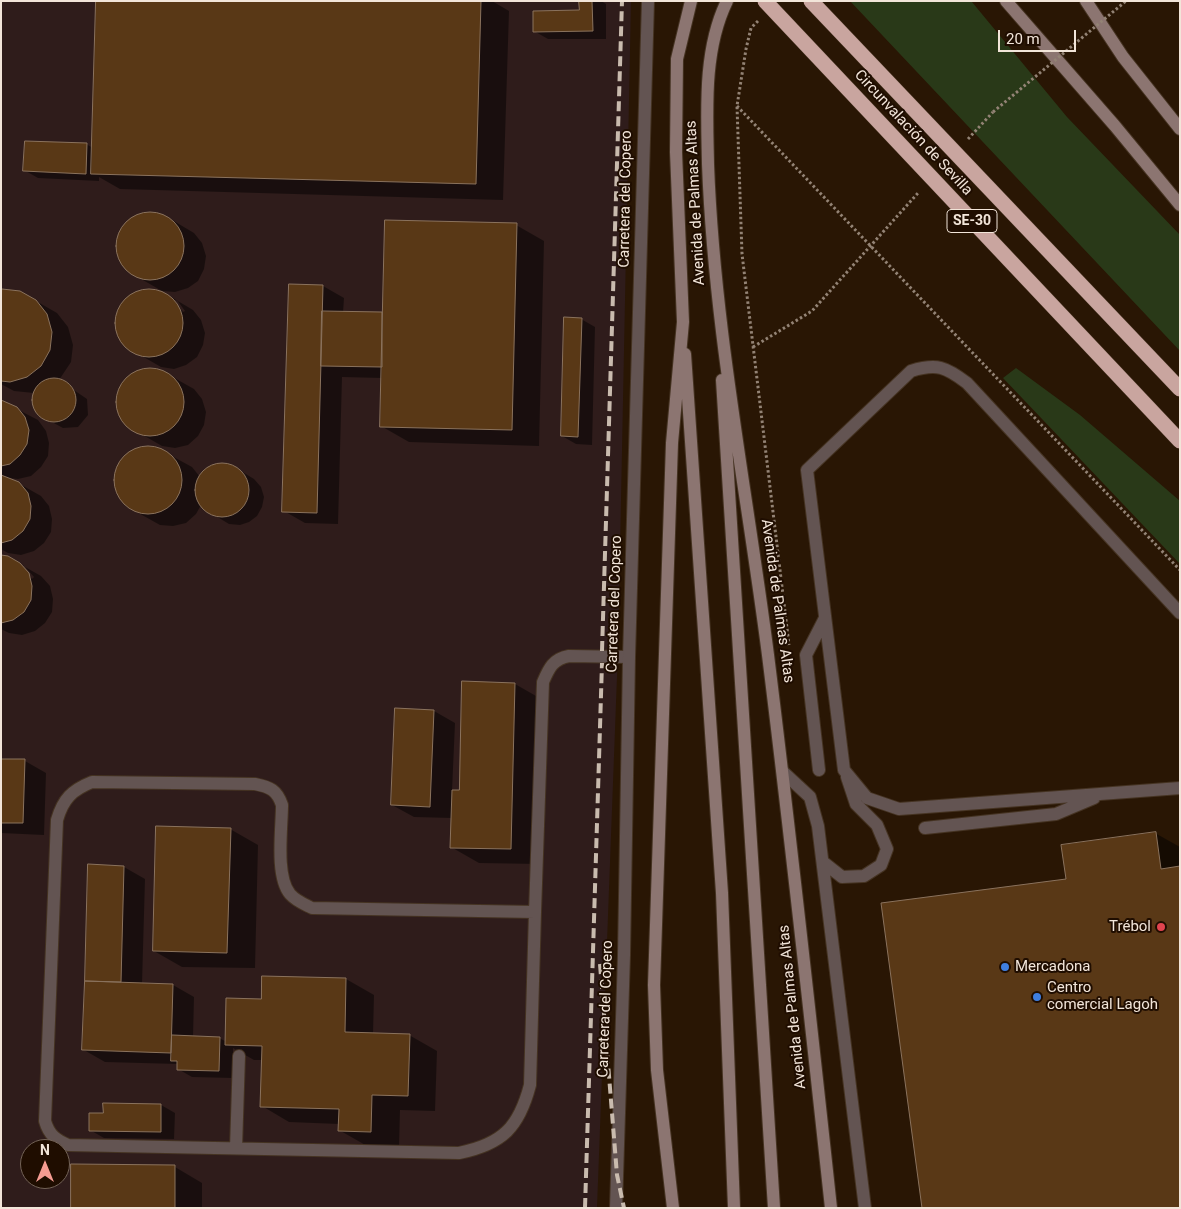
<!DOCTYPE html>
<html>
<head>
<meta charset="utf-8">
<style>
  body { margin:0 }
  #map { position:relative; width:1181px; height:1209px; overflow:hidden; background:#291604; font-family:Roboto,sans-serif }
  canvas { display:block }
  .frame { position:absolute; inset:0; border:2px solid #f2e5d9; pointer-events:none }
  .north { position:absolute; left:20px; top:1139px; width:50px; height:50px; box-sizing:border-box; background:#1f0d00; border:1px solid #736357; border-radius:50%; rotate:0deg; font-size:14px; font-weight:700; line-height:20px; text-align:center; color:#f2e5d9 }
  .north::after { content:''; display:block; margin:auto; width:18px; height:22px; background:#f59c92; clip-path:polygon(50% 0,100% 100%,50% 72%,0 100%) }
  .scale { position:absolute; left:998px; top:30px; width:78px; height:22px; box-sizing:border-box; border:2px solid #f2e5d9; border-top:0; padding-left:6px; font-size:15px; line-height:18px; white-space:nowrap; color:#f2e5d9; -webkit-text-stroke:4px #1f0d00; paint-order:stroke }
</style>
</head>
<body>
<div id="map">
<canvas width="1181" height="1209"></canvas>
<div class="frame"></div>
<div class="north">N</div>
<div class="scale">20 m</div>
</div>
<script>
const context = document.querySelector('canvas').getContext('2d');
context.lineJoin = 'round';
function fill(path, color) { context.fillStyle = color; context.fill(path, 'evenodd'); }
function strokePath(path, color, width, dash) { context.strokeStyle = color; context.lineWidth = width; context.lineCap = dash ? 'butt' : 'round'; context.setLineDash(dash || []); context.stroke(path); }
function drawText(font, color, halo, rows, align = 'center') {
  context.font = font + ' Roboto,sans-serif'; context.lineWidth = 4; context.setLineDash([]); context.textBaseline = 'middle'; context.strokeStyle = halo; context.fillStyle = color; for (const [text, x, y, turn = 0] of rows) {
    context.save(); context.translate(x, y); context.rotate((+turn || 0) * Math.PI / 180); context.textAlign = isNaN(turn) ? turn : align; if (halo) context.strokeText(text, 0, 0); context.fillText(text, 0, 0); context.restore();
  }
}
fill(new Path2D(`
  M1,1H631L618,650L597,1208H1ZM30,1149H60V1179H30Z`), '#2f1c1b');
fill(new Path2D(`
  M850,1L972,2L1067,117L1180,235V351Z
  M1016,368L1080,415L1180,501V564L1003,378Z`), '#293918');
fill(new Path2D(`
  M97,1H492L509,11L503,200L120,189L99,177V181L38,178L24,170L86,144L93,148Z
  M580,1H601L606,4V39H548L534,31L580,11Z
  M147,212L160,214L172,220L194,233L202,243L206,256L204,269L198,281L188,288L175,292L162,291L129,272L120,261L117,249L118,236L125,224L135,216Z
  M516,225L544,241L539,446L409,442L381,426L382,378L342,377L338,524L305,523L284,511L323,286L344,298L343,313L384,315Z
  M146,289L160,291L171,297L193,310L201,320L205,333L203,345L197,357L186,365L174,369L161,367L128,348L119,338L116,325L117,312L124,301L134,293ZM174,300H177L185,311L183,312Z
  M1,291L36,301L57,313L68,327L73,345L71,362L59,380L87,399L88,415L78,427L63,428L41,416L33,402L34,393L14,391L1,384Z
  M581,319L595,327L592,445L576,444L562,436Z
  M147,369L160,370L194,389L202,399L206,412L204,425L198,436L188,445L175,448L162,446L129,427L120,417L117,404L118,391L125,380L135,372Z
  M1,401L38,420L46,431L49,443L48,456L41,467L31,476L18,479L9,478L41,496L49,506L52,519L51,532L44,543L34,551L21,555L8,553L1,549Z
  M146,447L159,448L170,455L192,467L200,477L210,467L220,464L231,465L254,479L261,487L264,497L262,507L257,516L249,522L240,525L229,524L206,510L201,505L196,514L186,523L173,526L160,525L126,506L118,496L115,483L117,470L123,458L133,451Z
  M1,556L8,557L24,566H22L32,579L34,577L25,567L41,576L50,586L53,599L52,612L45,623L35,631L22,635L9,633L1,629Z
  M463,682L515,684L543,700L539,864L479,863L451,847L452,818L414,817L392,805L434,711L455,723L452,791H461Z
  M1,760L25,761L46,773L44,835L1,833Z
  M230,829L258,845L255,968L182,967L154,951Z
  M1155,833L1180,847V1208L1067,880Z
  M90,866L124,867L145,879L142,984L173,985L194,997L193,1037L219,1038L227,1042L263,1001L346,979L374,995L373,1034L409,1035L437,1051L435,1111L400,1110L399,1147L367,1146L339,1130V1124L289,1122L262,1106L263,1060H254L233,1048V1078L192,1077L178,1069V1064L105,1062L84,1050Z
  M161,1105L175,1113L174,1139L104,1138L90,1130L104,1114Z
  M175,1167L202,1183V1208H72Z`), '#0007');
const building = new Path2D(`
  M96,1H481L476,184L91,174Z
  M579,1H592L593,31L533,32V11L579,10Z
  M25,141L87,143L86,174L23,171Z
  M116 246a34 34 0 1 1 68 0a34 34 0 1 1-68 0Z
  M385,220L517,223L512,430L380,427Z
  M289,284L323,285L317,513L282,512Z
  M115 323a34 34 0 1 1 68 0a34 34 0 1 1-68 0Z
  M2,289L20,291L36,300L47,314L52,332L50,350L41,366L27,377L10,382L1,381Z
  M322,311L382,312V367L321,366Z
  M564,317L582,318L578,437L561,436Z
  M116 402a34 34 0 1 1 68 0a34 34 0 1 1-68 0Z
  M32 400a22 22 0 1 1 44 0a22 22 0 1 1-44 0Z
  M1,400L17,407L25,417L29,430L27,444L20,455L10,464L1,466Z
  M114 480a34 34 0 1 1 68 0a34 34 0 1 1-68 0Z
  M195 490a27 27 0 1 1 54 0a27 27 0 1 1-54 0Z
  M1,475L19,482L28,493L31,506L30,519L23,531L12,540L1,543Z
  M1,555L8,556L20,563L29,573L32,586L31,600L24,612L13,620L1,623Z
  M462,681L515,683L511,849L450,848L452,790H459Z
  M395,708L434,710L430,807L391,805Z
  M1,759H25L23,823H1Z
  M156,826L231,828L227,953L153,951Z
  M1156,832L1161,869L1180,866V1208H922L881,903L1066,879L1061,845Z
  M88,864L124,866L121,982L85,981Z
  M262,976L346,978L345,1032L410,1034L408,1096L372,1095L371,1132L338,1131L339,1109L260,1107L262,1046L225,1045L226,998L261,999Z
  M85,981L173,984L171,1053L82,1050Z
  M172,1035L220,1037L219,1071L177,1070V1061H171Z
  M103,1103L161,1104V1132L89,1131V1113H103Z
  M71,1164L175,1165V1208H71Z`);
fill(building, '#593816');
strokePath(building, '#8a725d', 1);
const lane = new Path2D(`
  M1180,613L967,383C946,367 937,363 911,371L807,470L844,770L867,798L899,809L1180,788
  M819,770L806,655L825,618
  M783,772L810,797L818,826L865,1208
  M925,828L1056,814L1094,798
  M823,862L842,877L864,876L881,865L887,849L877,825L856,804L847,777
  M535,912L530,1085C519,1127 503,1144 459,1153L68,1145C56,1140 49,1135 45,1121L57,820C63,799 72,790 92,782L255,784C270,787 277,790 282,805C282,828 275,876 290,894C296,901 304,904 312,908L535,912L543,682C549,668 553,659 569,656L629,657
  M236,1148L239,1056`);
const street = new Path2D(`
  M616,1208L624,955L629,657L648,1`);
const secondary = new Path2D(`
  M727,1C703,50 707,111 708,164C714,328 747,491 768,655C791,839 811,1023 831,1208
  M1006,1L1115,126L1180,205
  M1086,1L1123,57L1180,129
  M685,354L722,893L734,1208
  M722,380L774,1208
  M673,1208L657,1070L654,985L672,443L683,322L676,152L677,59L691,1`);
strokePath(lane, '#453322', 14);
strokePath(street, '#453322', 14);
strokePath(secondary, '#453322', 14);
strokePath(new Path2D(`
  M758,21L751,28L746,49L737,106L742,254L789,645
  M737,106L1180,570
  M968,139L993,112
  M753,347L812,311L918,193`), '#938375', 3, [2.5, 2.5]);
strokePath(lane, '#635452', 12);
strokePath(street, '#635452', 12);
strokePath(secondary, '#8c7571', 12);
strokePath(new Path2D(`
  M602,651L622,1
  M600,964L617,1175L624,1208
  M585,1208L602,663`), '#c9bbae', 4, [10, 5]);
const highwayBridge = new Path2D(`
  M765,1L1180,441
  M811,1L1180,389`);
strokePath(highwayBridge, '#453322', 16, []);
strokePath(new Path2D(`
  M993,112L1126,1`), '#938375', 3, [2.5, 2.5]);
strokePath(highwayBridge, '#c9a59f', 15);
for (const [x, y, r, color] of [
  [1161,927,5,"#e0444e"],
  [1005,967,5,"#3f7fe0"],
  [1037,997,5,"#3f7fe0"]
]) { const dot = new Path2D(); dot.arc(x, y, r, 0, 2 * Math.PI); context.fillStyle = color; context.fill(dot); strokePath(dot, '#1f0d00', 2); }
for (const [x, y, w] of [
  [972,221,50]
]) { const box = new Path2D(); box.roundRect(x - w / 2, y - 11.5, w, 23, 4); context.fillStyle = '#1f0d00'; context.fill(box); strokePath(box, '#f2e5d9', 1); }
drawText('bold 14px', '#f2e5d9', null, [
  ["SE-30",972,221]
]);
drawText('15px', '#f2e5d9', '#1f0d00', [
  ["Circunvalación de Sevilla",913,133,47],
  ["Carretera del Copero",626,199,-89],
  ["Avenida de Palmas Altas",696,203,-93],
  ["Avenida de Palmas Altas",777,601,82],
  ["Carretera del Copero",615,604,-88],
  ["Avenida de Palmas Altas",793,1007,-96],
  ["Carretera del Copero",606,1009,-88]
]);
drawText('15px', '#f2e5d9', '#1f0d00', [
  ["Trébol",1151,927,"right"],
  ["Mercadona",1015,967],
  ["Centro",1047,988],
  ["comercial Lagoh",1047,1005]
], 'left');
</script>
</body>
</html>
